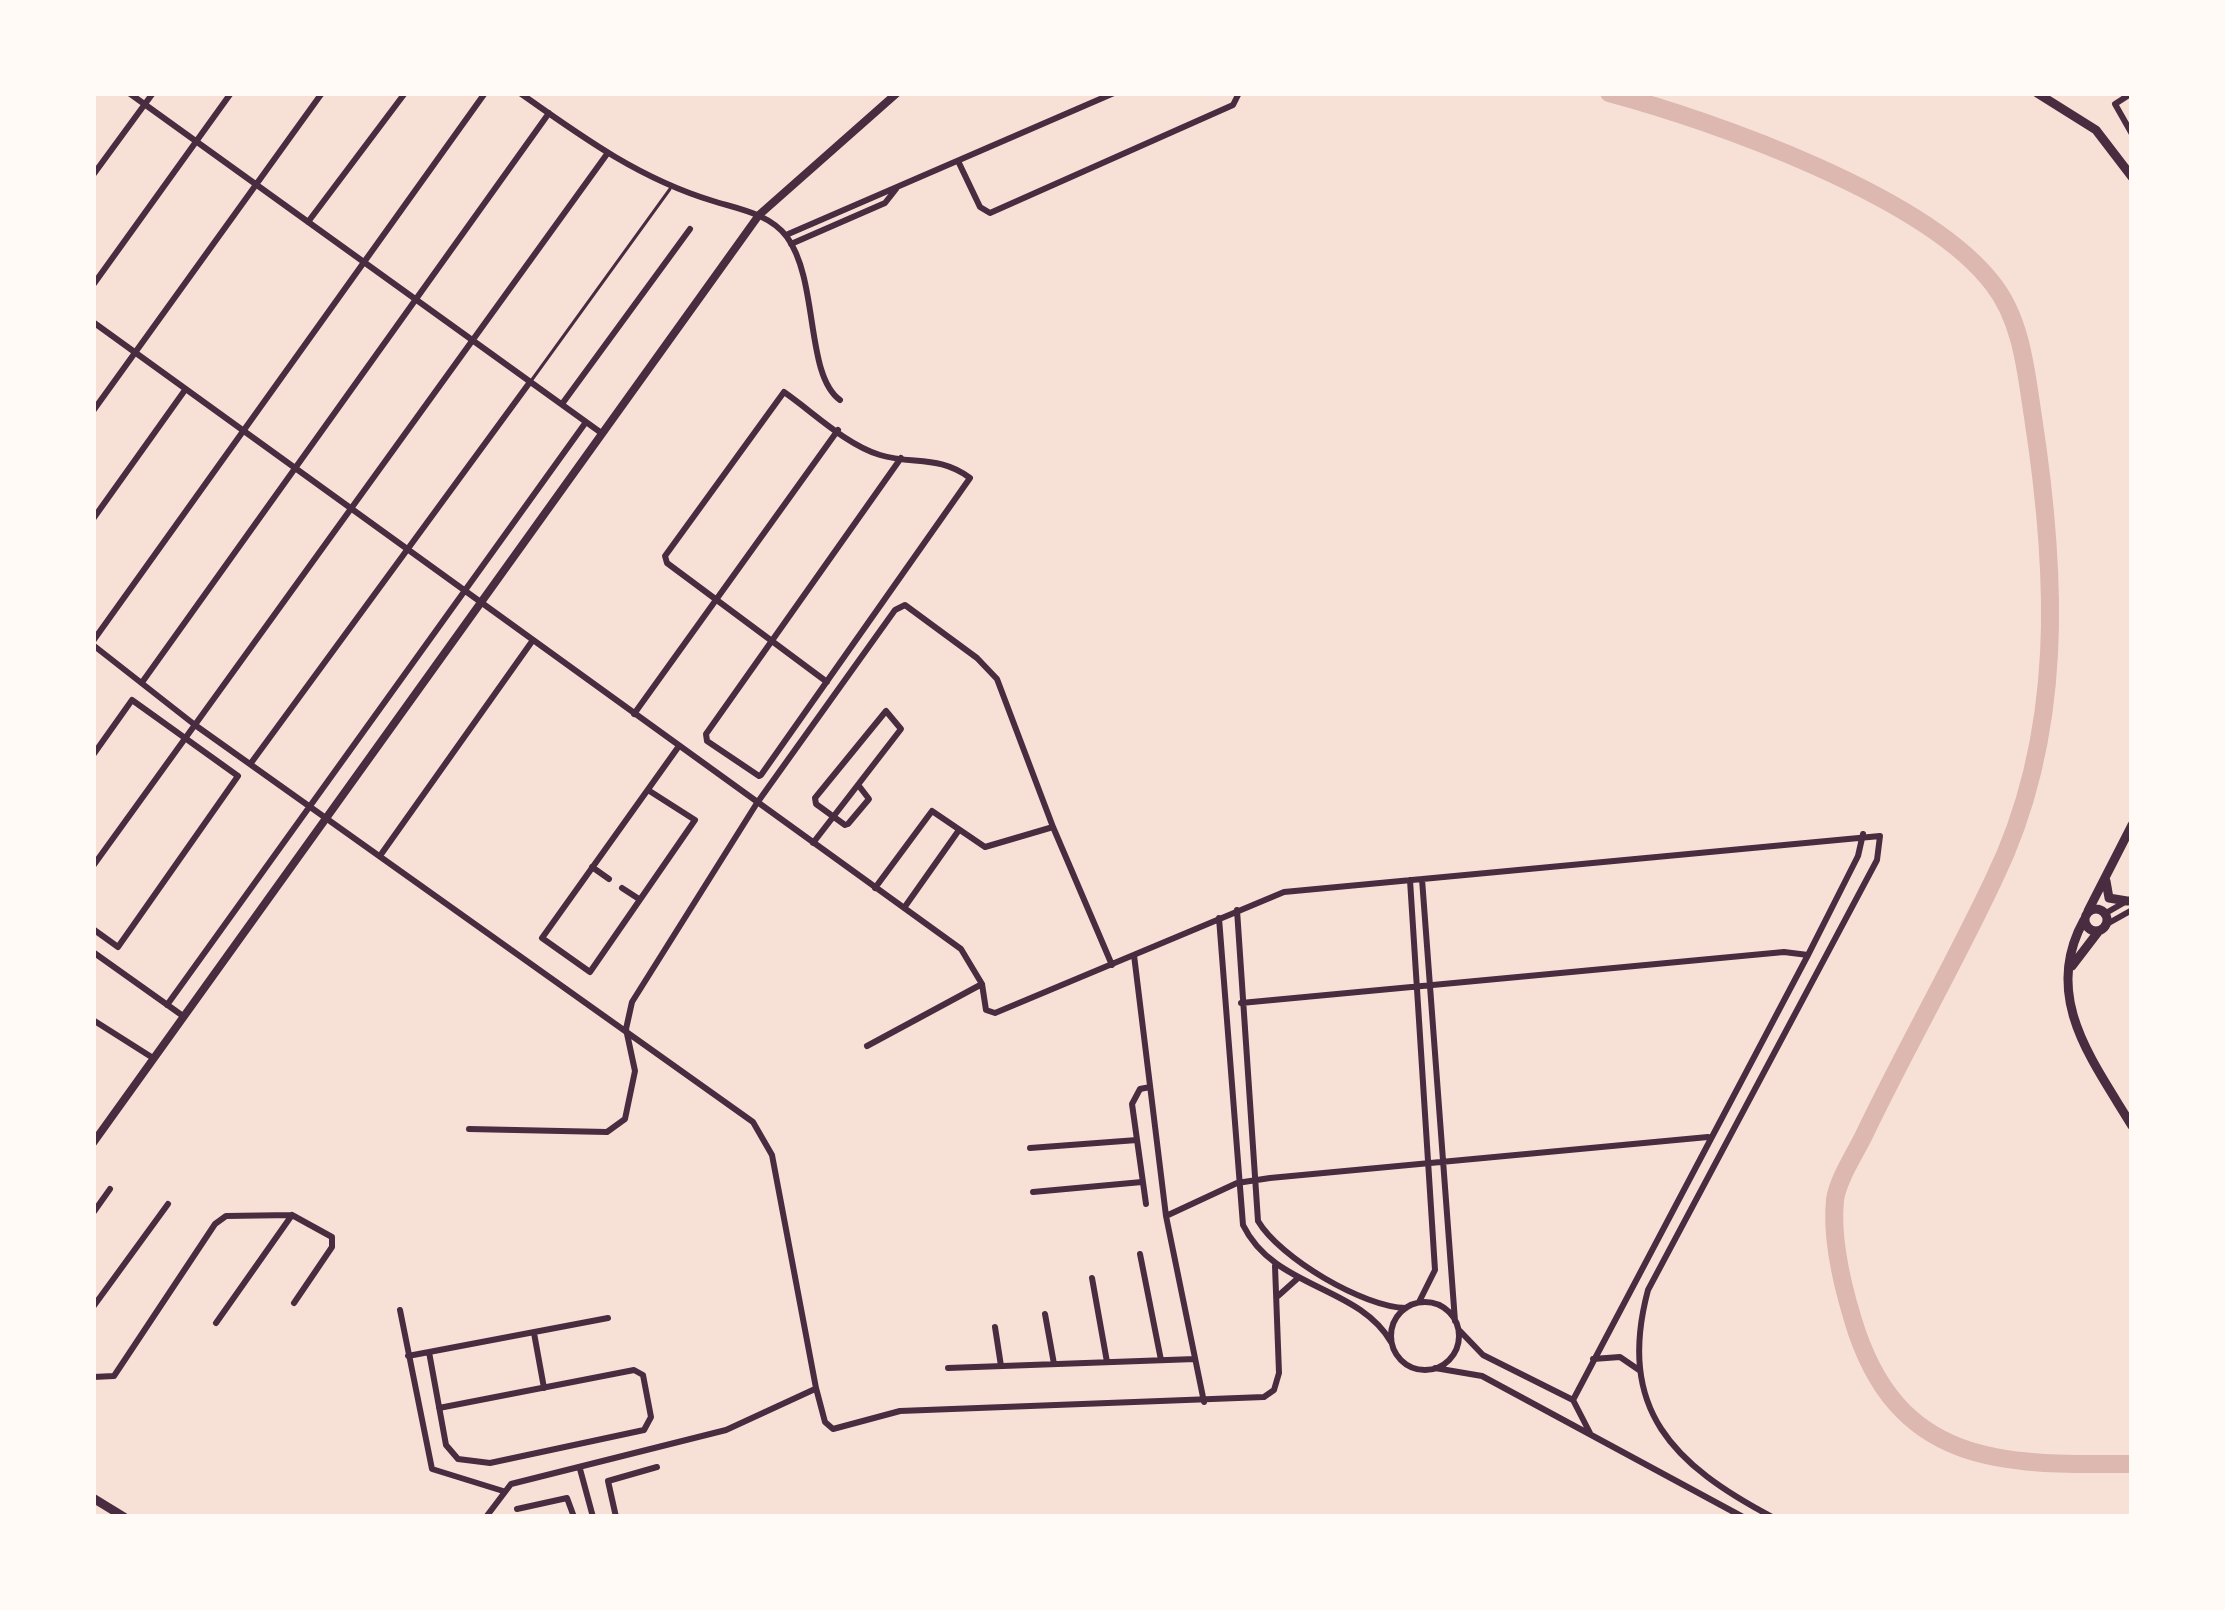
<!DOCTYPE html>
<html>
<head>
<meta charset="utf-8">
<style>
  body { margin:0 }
  #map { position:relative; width:2225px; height:1610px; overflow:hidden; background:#f7e1d7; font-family:"DejaVu Sans",sans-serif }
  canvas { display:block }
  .frame { position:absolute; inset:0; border:96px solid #fffaf5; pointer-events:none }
</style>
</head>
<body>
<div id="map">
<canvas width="2225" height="1610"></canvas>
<div class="frame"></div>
</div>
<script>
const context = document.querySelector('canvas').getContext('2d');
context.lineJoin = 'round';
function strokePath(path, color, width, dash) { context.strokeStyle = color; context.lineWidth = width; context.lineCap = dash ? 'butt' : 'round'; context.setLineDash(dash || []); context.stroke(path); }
strokePath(new Path2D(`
  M1609,93C1714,121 1926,196 1993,284C2022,321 2026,372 2033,417C2057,573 2065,733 1994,879C1954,964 1907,1046 1866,1131C1857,1151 1838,1178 1835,1200C1831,1239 1842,1284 1853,1320C1897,1467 2003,1465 2132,1464`), '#dcb8b0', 18);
strokePath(new Path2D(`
  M531,381L670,189`), '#4a2c40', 3);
strokePath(new Path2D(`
  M129,93L600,432
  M520,93C582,137 640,179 713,201C739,209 770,214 787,237C819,281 805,375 840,400
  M2132,93L2115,104L2132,134
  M959,163L980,207L990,213L1233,105L1239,93
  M93,175L153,93
  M308,222L405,93
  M786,235L1114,93
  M791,244L885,203L896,189
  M93,285L231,93
  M93,322L961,949L982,984L986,1010L995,1013L1284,892L1880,836L1877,860L1648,1290C1616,1410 1674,1465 1772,1517
  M562,404L690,229
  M93,411L322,93
  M93,519L185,390
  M93,641L485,93
  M93,645L195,725L753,1122L772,1155L816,1388L825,1422L833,1429L900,1411L1264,1397L1274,1390L1279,1373L1275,1266
  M143,681L549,113
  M827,682L667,563L665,556L784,392C813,412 845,444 880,455C913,465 939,455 970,478L761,775L759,776L707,741L706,734L901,458
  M634,714L838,430
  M93,755L132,700L238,776L118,947L93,929
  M251,763L530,382
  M648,790L695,820L590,972L542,938L679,746
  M1053,827L1112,965
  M813,843L901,729L886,711L815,798L816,804L845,825L848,824L869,799L859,786
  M382,853L533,640
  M93,866L607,154
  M592,867L609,879
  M1422,879L1455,1321
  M1410,880L1435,1270L1419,1302
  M622,888L639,899
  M904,908L959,830
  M1237,910L1258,1221C1280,1258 1363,1307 1406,1308
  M2106,913L2132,898
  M1219,918L1243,1225C1274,1289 1358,1285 1391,1342
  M2107,924L2132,910
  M93,952L183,1016
  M1134,955L1166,1216L1204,1402
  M1241,1003L1784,952L1808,955
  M167,1005L586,422
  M93,1020L153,1058
  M867,1046L982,984
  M469,1129L607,1132L625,1119L635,1071L626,1029L632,1002L757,803L895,610L905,605L977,658L997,679L1053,827L985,847L932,811L875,888
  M1030,1148L1137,1140
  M1033,1192L1142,1182
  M1146,1204L1132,1104L1140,1089L1150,1087
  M93,1213L110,1189
  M1166,1216L1237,1183L1270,1178L1708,1137
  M1140,1254L1161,1360
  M1092,1278L1107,1362
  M1278,1296L1297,1279
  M1391 1336a34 34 0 1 1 68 0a34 34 0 1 1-68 0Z
  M93,1307L168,1204
  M400,1310L432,1469L503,1491
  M1045,1314L1054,1364
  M216,1323L292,1215
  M995,1327L1001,1366
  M1460,1331L1483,1355L1573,1400
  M534,1333L544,1388
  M429,1352L446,1445L458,1459L490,1463L644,1430L651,1417L643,1375L634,1370L439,1408
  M408,1356L608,1318
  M1593,1359L1620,1357L1639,1370
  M948,1368L1195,1359
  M1435,1368L1482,1376L1743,1517
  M93,1377L114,1376L215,1224L226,1216L292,1215L332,1237V1247L294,1303
  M1590,1433L1573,1400L1808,955L1858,856L1863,834
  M580,1469L593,1517
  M517,1509L567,1498L574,1517
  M486,1517L511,1484L726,1430L815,1389
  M616,1517L608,1481L657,1467`), '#4a2c40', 6);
strokePath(new Path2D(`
  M93,1143L759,215L897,93`), '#4a2c40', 8);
strokePath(new Path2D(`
  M2037,93L2096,130L2132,177
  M2106,881L2109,898L2127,901
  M2085 920a11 11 0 1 1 22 0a11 11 0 1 1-22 0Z
  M2088,911L2132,825
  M2084,920C2041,997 2093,1061 2132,1126
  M2072,966L2098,932`), '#4a2c40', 9);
strokePath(new Path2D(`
  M93,1498L124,1517`), '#4a2c40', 9);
</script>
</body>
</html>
